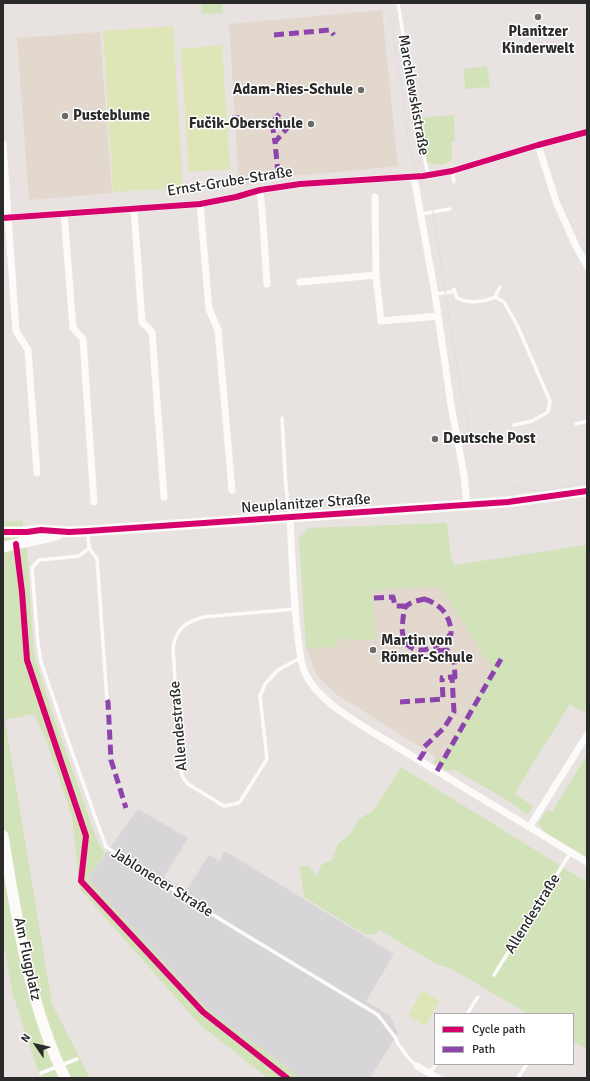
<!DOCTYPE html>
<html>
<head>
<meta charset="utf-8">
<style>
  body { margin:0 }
  #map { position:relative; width:590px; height:1081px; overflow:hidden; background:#e8e3e0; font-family:Signika,sans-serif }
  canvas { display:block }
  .frame { position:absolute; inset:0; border:4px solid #2a2a2a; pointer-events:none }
  .legend { position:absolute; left:434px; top:1013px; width:140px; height:52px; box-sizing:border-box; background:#fff; border:1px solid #aaa; margin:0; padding:5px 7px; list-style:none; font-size:12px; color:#2a2a2a }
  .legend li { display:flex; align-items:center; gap:8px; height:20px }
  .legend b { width:20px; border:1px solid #aaa }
  .north { position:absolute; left:16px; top:1025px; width:40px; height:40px; -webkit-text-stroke:3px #fff; paint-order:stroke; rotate:304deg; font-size:11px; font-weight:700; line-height:16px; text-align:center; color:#2a2a2a }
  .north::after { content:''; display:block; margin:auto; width:14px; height:18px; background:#2a2a2a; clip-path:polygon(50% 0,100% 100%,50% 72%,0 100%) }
</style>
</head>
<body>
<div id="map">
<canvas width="590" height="1081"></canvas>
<div class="frame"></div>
<ul class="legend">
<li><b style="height:5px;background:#d6006c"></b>Cycle path</li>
<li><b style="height:5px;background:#8e44ad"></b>Path</li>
</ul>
<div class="north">N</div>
</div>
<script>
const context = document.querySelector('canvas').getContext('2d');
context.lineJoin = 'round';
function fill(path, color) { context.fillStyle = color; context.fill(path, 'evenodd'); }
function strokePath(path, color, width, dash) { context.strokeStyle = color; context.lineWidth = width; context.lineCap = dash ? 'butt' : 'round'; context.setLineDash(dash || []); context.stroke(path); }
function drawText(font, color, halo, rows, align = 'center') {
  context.font = font + ' Signika,sans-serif'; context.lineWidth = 3; context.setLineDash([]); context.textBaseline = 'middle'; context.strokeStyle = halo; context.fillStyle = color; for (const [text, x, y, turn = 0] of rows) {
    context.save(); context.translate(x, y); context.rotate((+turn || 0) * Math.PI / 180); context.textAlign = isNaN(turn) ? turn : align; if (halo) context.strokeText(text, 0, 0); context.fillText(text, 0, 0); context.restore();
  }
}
fill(new Path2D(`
  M138,809L188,838L164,877L186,891L209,855L219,861L225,851L394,954L366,1001L390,1016L398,1033L370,1078H301L206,1008L87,879Z`), '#d7d5d7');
fill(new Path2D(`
  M382,10L398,166L339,172L279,177L239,187L229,24Z
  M100,32L112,193L29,200L17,38Z
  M440,587L442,589L492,669L441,759L436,757L336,694L317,676L306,648L337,647L336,639L347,638V641L372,592L395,588Z`), '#e3d8ce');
fill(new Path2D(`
  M201,3H222L223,13L202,14Z
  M487,66L490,87L465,89L464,69Z
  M454,115L455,141L451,142C451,146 453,151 452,155C451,168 434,165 426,162L419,118Z
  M22,520L27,550L34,654L52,712L98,843L105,853L87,879L206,1008L301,1078H268L200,1025L80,889L72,816L46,740L34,714L5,720L52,1004L90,1078H43L37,1068L13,995L3,942V522Z
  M447,523L451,557L454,565L587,545V709H586L584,712L570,704L519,786L515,794L533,806L528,815L507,800L455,770L447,771L433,762L436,757L441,759L492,669L442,589L440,587L395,588L372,592L376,639L347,641L346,638L337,639V647L306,648L299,539L308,528Z
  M587,755V858L544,832L542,827L538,824L547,810L552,812Z
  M401,767L587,882V1049L573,1041V1014H528L452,969L436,964L380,930L376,934L368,935L354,928L304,897L300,866H309L317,877L321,865L332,860L338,844L350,834L359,819L374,810Z`), '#d2e2b9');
fill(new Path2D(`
  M173,26L183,188L113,192L103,31Z
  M222,45L230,169L189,172L181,49Z
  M422,991L440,1001L425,1026L408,1016Z`), '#dee6b7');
strokePath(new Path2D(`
  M398,3L418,127L428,175
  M452,172L454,182
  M421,214L450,209
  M435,294L452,292L454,289L457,298C469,304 484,302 495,297L500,287
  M495,297L504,302L517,325L550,401L548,412L532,421L514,425
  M282,418L286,488L290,515
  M576,424L587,421
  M88,532L89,548L79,556L39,560L32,568L38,644L41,662L67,738L106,847L223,921L378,1015L395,1037L398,1044L411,1061L417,1066
  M89,548L97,559L107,700
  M295,609L203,617C185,623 176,628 173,648L180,763L182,776L188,784L224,806L239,803L267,759L260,696L265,684L278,670L300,658
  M494,975L571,852
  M467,1014L478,997
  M41,1073L77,1059
  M430,1073L436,1064
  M518,1078L527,1064`), '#fcfbfa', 3.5);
strokePath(new Path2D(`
  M3,144L16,331L28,350L37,473
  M538,145L557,204L576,246L587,266
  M414,177L435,294L451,405L464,475L467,505
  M260,190L263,222L267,284
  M375,197L376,275L381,321L438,316
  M200,204L209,309L218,330L232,490
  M134,209L142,322L152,332L164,497
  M64,213L73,328L83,339L94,502
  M3,218L200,204L236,197L260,190L300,184L423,176L452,171L538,145L587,132
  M300,282L376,275
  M290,518C292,555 293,591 297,628C299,643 299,659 305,673C317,699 350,718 374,733L587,862
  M530,826L587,735
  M417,1066L438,1078`), '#fcfbfa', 7);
strokePath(new Path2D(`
  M3,532H27L41,530L69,532L88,531L508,502L587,491
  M3,547L57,535
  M3,836C17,918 28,1002 65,1078`), '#fcfbfa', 11);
strokePath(new Path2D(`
  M388,3L400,77L409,145L414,163L433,212L455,355L471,442L479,458L490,471L504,482L522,489L540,491L587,482`), '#deddde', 1);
strokePath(new Path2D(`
  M274,35L330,30L334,35
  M232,118H239L245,125L272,123L280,113
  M275,118L289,126H300
  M272,123L275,142
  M278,174L275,142L289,126
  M374,598L393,597L395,606H406
  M424,599C441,604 451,616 451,634C442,643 425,655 412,648C409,647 407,644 404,642L402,629L404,609C408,602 417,601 424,599Z
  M437,649L439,651L442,661
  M439,651L447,650C456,656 454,667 455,677H452
  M107,700L108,702L111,760L126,808
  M400,702L443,699L442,678
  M419,760L424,752V747L444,728L454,712L452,677L440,678
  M437,771L501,659`), '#8e44ad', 5, [10, 5]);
strokePath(new Path2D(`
  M3,218L200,204L236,197L260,190L300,184L423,176L452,171L538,145L587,132
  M3,532H27L41,530L69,532L88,531L508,502L587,491
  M16,544L22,592L27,660L86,836L81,881L203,1012L287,1078`), '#d6006c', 6);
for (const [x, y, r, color] of [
  [538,17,4,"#6c6b6a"],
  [361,90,4,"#6c6b6a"],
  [65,116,4,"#6c6b6a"],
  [311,124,4,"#6c6b6a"],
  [435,439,4,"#6c6b6a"],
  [373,650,4,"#6c6b6a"]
]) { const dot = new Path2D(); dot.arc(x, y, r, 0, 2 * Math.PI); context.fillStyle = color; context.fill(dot); strokePath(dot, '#fff', 1.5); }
drawText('bold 15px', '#2a2a2a', '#fff', [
  ["Planitzer",538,32,"center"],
  ["Kinderwelt",538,49,"center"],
  ["Adam-Ries-Schule",353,90,"right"],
  ["Pusteblume",73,116],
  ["Fučik-Oberschule",303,124,"right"],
  ["Deutsche Post",443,439],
  ["Martin von",381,641],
  ["Römer-Schule",381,658]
], 'left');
drawText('15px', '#2a2a2a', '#fff', [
  ["Marchlewskistraße",413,95,80],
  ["Ernst-Grube-Straße",230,182,-9],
  ["Neuplanitzer Straße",306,504,-4],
  ["Allendestraße",179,726,-95],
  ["Jablonecer Straße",162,883,32],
  ["Allendestraße",533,914,-58],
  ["Am Flugplatz",27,959,78]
]);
</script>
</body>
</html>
